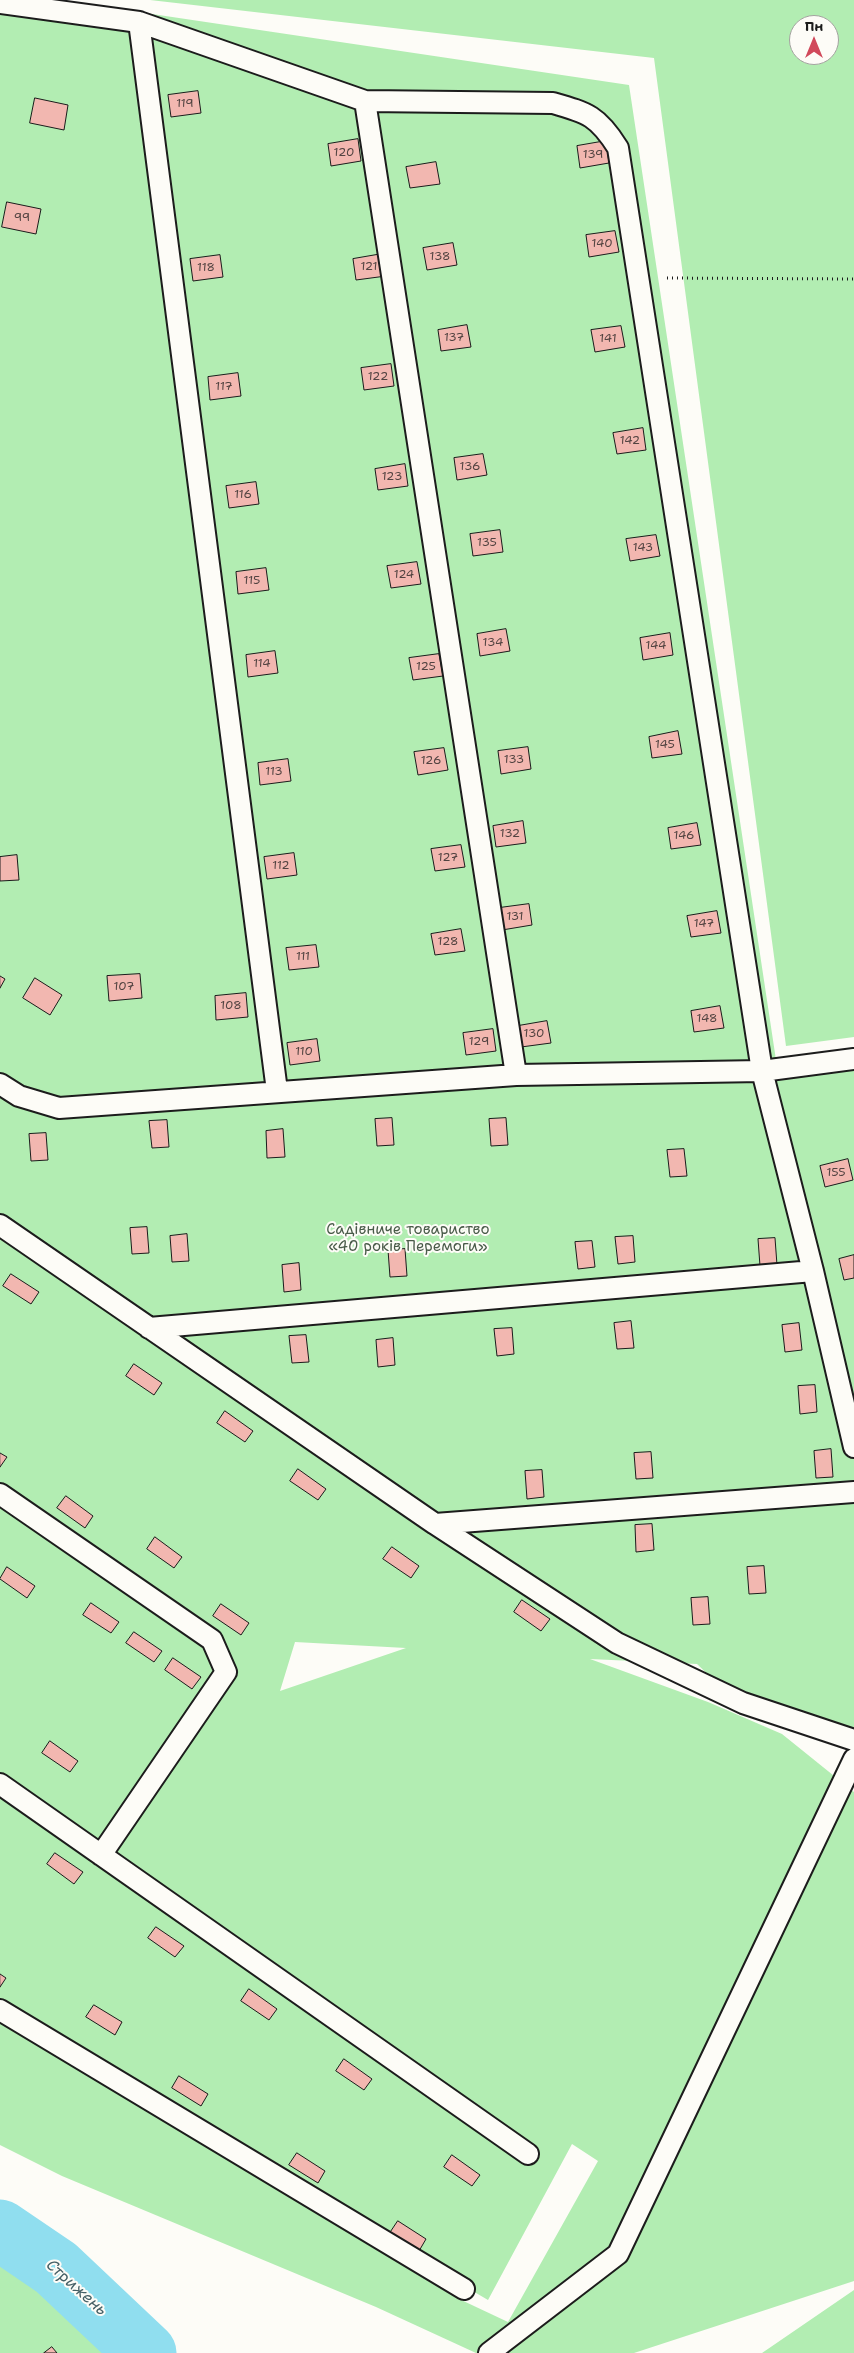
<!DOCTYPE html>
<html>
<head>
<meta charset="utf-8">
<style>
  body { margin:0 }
  #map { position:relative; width:854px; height:2353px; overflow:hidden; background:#fdfcf7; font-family:"Shantell Sans",sans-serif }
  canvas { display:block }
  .north { position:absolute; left:789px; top:15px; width:50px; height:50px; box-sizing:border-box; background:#fdfcf7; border:1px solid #a3a29f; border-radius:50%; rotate:0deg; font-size:14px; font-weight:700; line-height:20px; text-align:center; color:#1c1c1c }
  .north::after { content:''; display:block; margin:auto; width:18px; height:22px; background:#d1495b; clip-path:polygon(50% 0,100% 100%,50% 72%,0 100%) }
</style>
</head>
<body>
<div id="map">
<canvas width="854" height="2353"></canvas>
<div class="north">Пн</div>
</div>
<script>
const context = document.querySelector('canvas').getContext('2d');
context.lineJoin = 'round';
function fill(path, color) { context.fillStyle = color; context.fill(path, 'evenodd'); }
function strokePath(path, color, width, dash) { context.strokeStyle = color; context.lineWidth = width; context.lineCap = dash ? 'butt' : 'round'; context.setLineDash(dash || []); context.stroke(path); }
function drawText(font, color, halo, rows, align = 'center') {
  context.font = font + ' "Shantell Sans",sans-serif'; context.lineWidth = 4; context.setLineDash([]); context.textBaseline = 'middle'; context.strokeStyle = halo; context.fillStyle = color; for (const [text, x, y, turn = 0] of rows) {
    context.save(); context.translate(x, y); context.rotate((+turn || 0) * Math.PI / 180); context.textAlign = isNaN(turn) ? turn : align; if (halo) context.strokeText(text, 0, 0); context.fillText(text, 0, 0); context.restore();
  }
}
fill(new Path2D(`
  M0,0H58L629,85L776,1060L854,1050V1752L814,1727L724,1690L697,1664L590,1659L708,1702L782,1734L854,1792V2281L634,2353H476L376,2307L62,2176L0,2145V2023L457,2298L508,2322L598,2161L572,2144L488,2300L0,2014ZM295,1642L406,1648L280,1691Z
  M150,0H854V1037L786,1046L654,58ZM799,25H829V55H799Z
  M0,2248L106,2315L138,2353H0Z
  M854,2290V2353H762Z`), '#b2edb2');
strokePath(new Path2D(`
  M0,2230L56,2268L146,2353`), '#90deef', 61);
const building = new Path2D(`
  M198,91L201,113L171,117L168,95Z
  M35,98L68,105L64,130L30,123Z
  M358,139L361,161L331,166L328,144Z
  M606,141L609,163L580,168L577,146Z
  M436,162L440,184L410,188L406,167Z
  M7,202L41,209L36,234L2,227Z
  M615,231L619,252L589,257L586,235Z
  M453,243L457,265L427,270L423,248Z
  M382,254L386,276L356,280L353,259Z
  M220,255L223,277L193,281L190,259Z
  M467,325L471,347L441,351L438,330Z
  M621,326L625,347L595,352L591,330Z
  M391,364L394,386L364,390L361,368Z
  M238,373L241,396L210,400L208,377Z
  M643,428L646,450L617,454L613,433Z
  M483,454L487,475L457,480L454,458Z
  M405,464L408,486L378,490L375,469Z
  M256,482L259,504L229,508L226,486Z
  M500,530L503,552L473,556L470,534Z
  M656,535L660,556L630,561L626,539Z
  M417,562L421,584L391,588L387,566Z
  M266,568L269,590L238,594L236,572Z
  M506,629L510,651L480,656L477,634Z
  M670,633L673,655L643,660L640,638Z
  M275,651L278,673L248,677L246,655Z
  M439,654L443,676L413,680L409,658Z
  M678,731L682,754L652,758L649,737Z
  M528,747L531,769L501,774L498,751Z
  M444,748L448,770L418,775L414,752Z
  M288,759L291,781L260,785L258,763Z
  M523,821L526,843L496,847L493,826Z
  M697,823L701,845L671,849L668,828Z
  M461,845L465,867L435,871L431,849Z
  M294,853L297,875L267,879L264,857Z
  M17,855L19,880L0,881V857Z
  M529,904L532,925L502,930L499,908Z
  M717,911L721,933L691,937L687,916Z
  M461,929L465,951L435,955L431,934Z
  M316,945L319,967L289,970L286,948Z
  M140,974L142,998L109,1001L107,976Z
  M0,976L5,979L0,988Z
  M35,978L62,995L50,1015L23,998Z
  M246,993L248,1017L216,1020L215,996Z
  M720,1006L724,1028L694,1032L691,1011Z
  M547,1021L551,1043L521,1047L518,1026Z
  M493,1029L496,1051L466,1055L463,1033Z
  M317,1039L320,1061L290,1065L287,1043Z
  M392,1118L394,1145L377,1146L375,1119Z
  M506,1118L508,1145L491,1146L489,1119Z
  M167,1120L169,1147L152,1148L149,1121Z
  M283,1129L285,1157L267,1158L266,1131Z
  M46,1133L48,1160L31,1161L29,1134Z
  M684,1149L687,1176L670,1177L667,1150Z
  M848,1159L853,1180L825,1187L820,1166Z
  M147,1227L149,1253L132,1254L130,1228Z
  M187,1234L189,1261L172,1262L170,1236Z
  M633,1236L635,1262L618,1264L615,1237Z
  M775,1238L777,1265L760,1266L758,1239Z
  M592,1241L595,1267L578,1269L575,1242Z
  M405,1249L407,1276L390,1277L388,1250Z
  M854,1255V1278L844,1280L839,1259Z
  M299,1263L301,1290L284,1292L282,1265Z
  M11,1274L39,1292L31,1304L3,1286Z
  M631,1321L634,1348L617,1349L614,1323Z
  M799,1323L802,1350L785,1352L782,1325Z
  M512,1328L514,1354L497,1356L494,1329Z
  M306,1335L309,1362L292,1363L289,1336Z
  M393,1338L395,1365L378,1367L376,1340Z
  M134,1364L162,1383L154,1395L126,1376Z
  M815,1385L817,1412L800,1414L798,1386Z
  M225,1411L253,1431L245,1442L217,1423Z
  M831,1449L833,1477L816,1478L814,1451Z
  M651,1452L653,1478L636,1479L634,1453Z
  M0,1453L7,1457L0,1467Z
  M298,1469L326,1489L318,1500L290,1481Z
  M542,1470L544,1497L527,1499L525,1471Z
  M66,1496L93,1516L85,1528L57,1508Z
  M652,1524L654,1550L636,1552L635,1525Z
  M155,1537L182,1557L174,1568L147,1549Z
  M392,1547L419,1566L411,1578L383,1559Z
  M764,1566L766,1593L749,1594L747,1567Z
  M7,1567L35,1586L27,1598L0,1579Z
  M708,1597L710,1624L693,1625L691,1598Z
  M522,1600L550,1619L541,1631L514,1612Z
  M91,1603L119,1622L111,1633L83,1615Z
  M221,1604L249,1623L241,1635L213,1616Z
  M134,1632L162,1651L154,1662L126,1643Z
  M173,1658L201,1677L192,1689L165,1670Z
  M50,1741L78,1761L70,1772L42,1753Z
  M55,1853L83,1872L74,1884L47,1864Z
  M156,1927L184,1946L175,1957L148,1938Z
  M0,1974L6,1978L0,1987Z
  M249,1989L277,2009L269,2020L241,2001Z
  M94,2005L122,2022L115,2035L86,2017Z
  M344,2059L372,2079L364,2090L336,2071Z
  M179,2076L208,2094L201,2106L172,2088Z
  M297,2153L325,2171L318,2183L289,2165Z
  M452,2155L480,2175L472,2186L444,2167Z
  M398,2221L426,2239L419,2251L390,2233Z
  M52,2347L57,2353H44Z`);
fill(building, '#f2b7b0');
strokePath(building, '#1c1c1c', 1);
const service = new Path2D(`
  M0,3L139,22
  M516,1075L365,101L553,103C588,113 598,116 618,148L762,1071L813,1271L854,1447
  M0,1084L19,1096L59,1108L516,1075L762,1071L854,1059
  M277,1091L139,22L365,101
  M0,1225L435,1524L617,1643L743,1703L854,1740
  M149,1328L813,1271
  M0,1494L212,1640L226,1672L101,1855
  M435,1524L854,1492
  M0,1784L528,2154
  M0,2010L464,2289
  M489,2353L618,2254L854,1759`);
strokePath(service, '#1c1c1c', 24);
strokePath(new Path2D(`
  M667,278L854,279`), '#1c1c1c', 3, [1, 4]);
strokePath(service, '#fdfcf7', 20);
drawText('12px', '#524341', null, [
  ["119",185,104],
  ["120",344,153],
  ["139",593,155],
  ["99",22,218],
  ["140",602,244],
  ["138",440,257],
  ["121",369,267],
  ["118",206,268],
  ["137",454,338],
  ["141",608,339],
  ["122",378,377],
  ["117",224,387],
  ["142",630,441],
  ["136",470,467],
  ["123",392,477],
  ["116",243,495],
  ["135",487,543],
  ["143",643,548],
  ["124",404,575],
  ["115",252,581],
  ["134",493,643],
  ["144",656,646],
  ["114",262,664],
  ["125",426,667],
  ["145",665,745],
  ["133",514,760],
  ["126",431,761],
  ["113",274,772],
  ["132",510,834],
  ["146",684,836],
  ["127",448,858],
  ["112",281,866],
  ["131",515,917],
  ["147",704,924],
  ["128",448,942],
  ["111",303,957],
  ["107",124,987],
  ["108",231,1006],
  ["148",707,1019],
  ["130",534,1034],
  ["129",479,1042],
  ["110",304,1052],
  ["155",836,1173]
]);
drawText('15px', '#495b49', '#fdfcf7', [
  ["Садівниче товариство",408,1230],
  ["«40 років Перемоги»",408,1247]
]);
drawText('italic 16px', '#456066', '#fdfcf7', [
  ["Стрижень",76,2288,42]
]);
</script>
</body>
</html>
